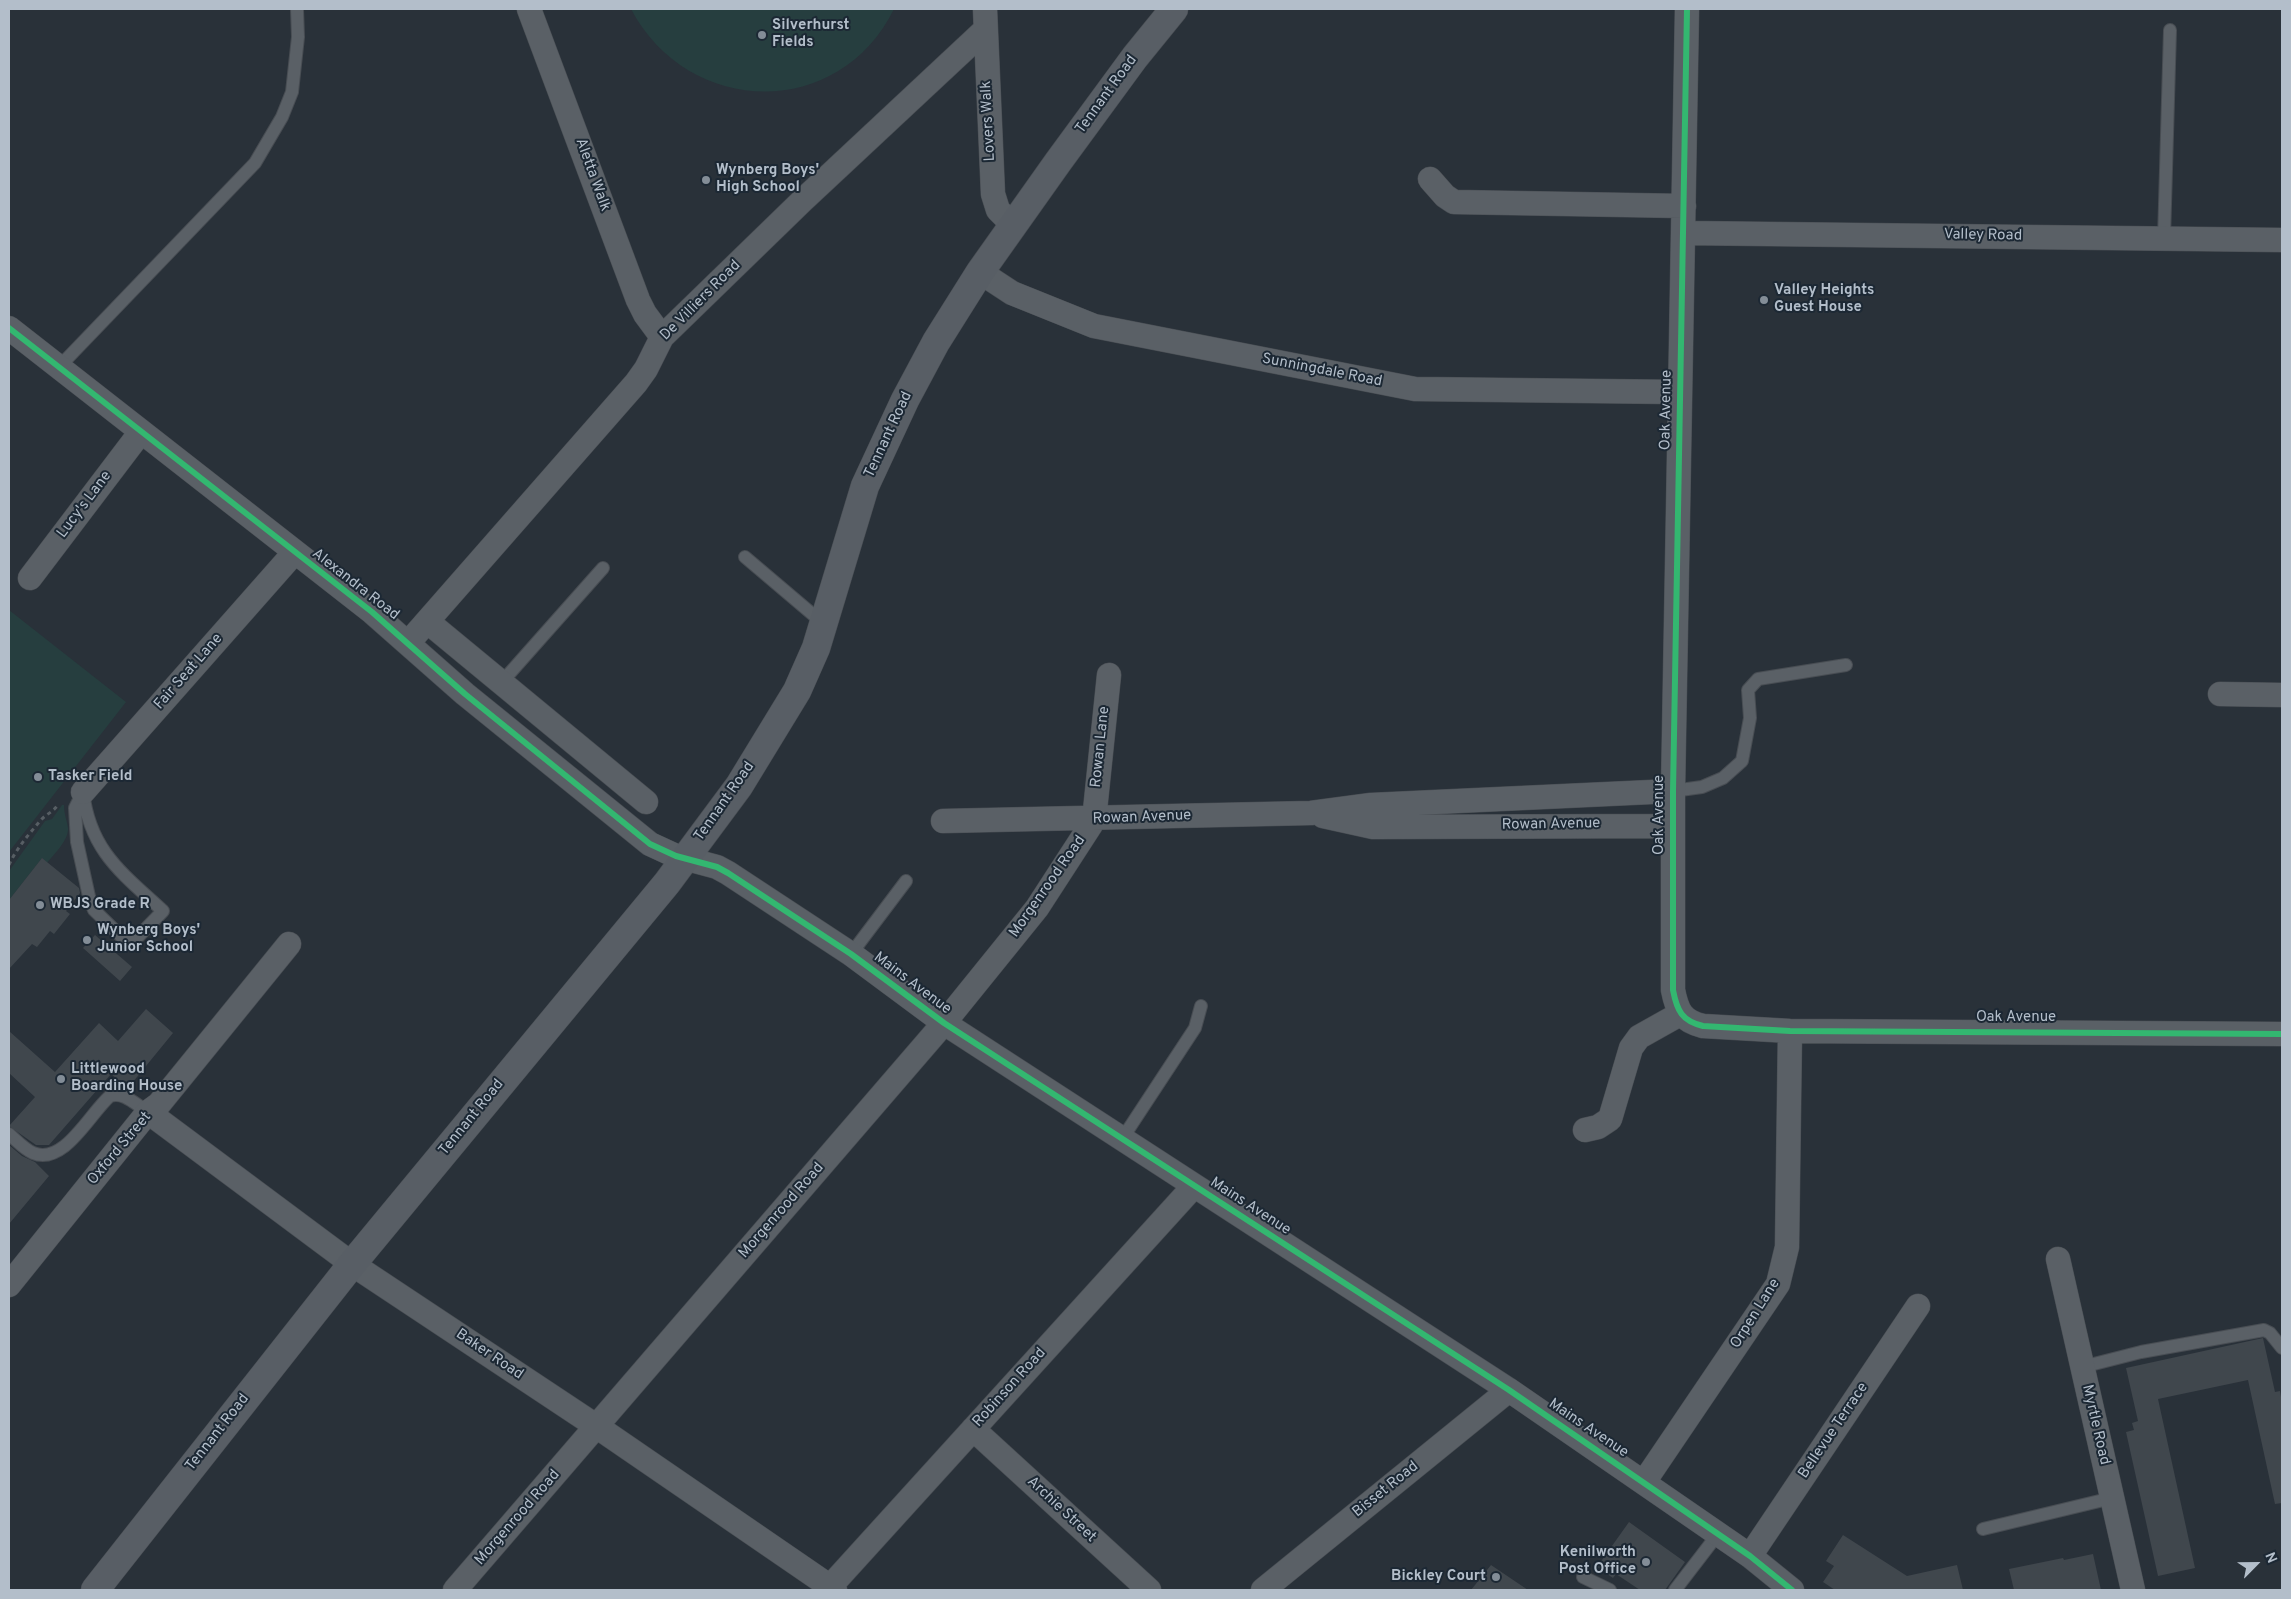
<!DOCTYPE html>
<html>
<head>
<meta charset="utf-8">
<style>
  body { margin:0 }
  #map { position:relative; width:2291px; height:1599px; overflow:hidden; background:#293139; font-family:Overpass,sans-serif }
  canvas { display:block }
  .frame { position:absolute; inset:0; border:10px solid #b3beca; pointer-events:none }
  .north { position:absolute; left:2231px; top:1539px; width:50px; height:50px; -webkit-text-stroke:4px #1c2834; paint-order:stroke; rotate:67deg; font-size:14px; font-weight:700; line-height:20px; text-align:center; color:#b3beca }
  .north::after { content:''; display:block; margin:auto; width:18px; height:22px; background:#b3beca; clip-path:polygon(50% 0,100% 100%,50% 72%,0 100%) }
</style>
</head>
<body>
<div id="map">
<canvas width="2291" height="1599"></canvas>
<div class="frame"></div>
<div class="north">N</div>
</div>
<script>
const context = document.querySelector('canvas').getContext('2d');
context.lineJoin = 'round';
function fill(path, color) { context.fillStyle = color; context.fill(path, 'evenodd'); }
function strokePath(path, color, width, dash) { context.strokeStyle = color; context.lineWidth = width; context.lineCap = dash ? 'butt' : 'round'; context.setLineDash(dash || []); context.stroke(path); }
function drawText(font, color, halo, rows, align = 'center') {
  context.font = font + ' Overpass,sans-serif'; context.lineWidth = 4; context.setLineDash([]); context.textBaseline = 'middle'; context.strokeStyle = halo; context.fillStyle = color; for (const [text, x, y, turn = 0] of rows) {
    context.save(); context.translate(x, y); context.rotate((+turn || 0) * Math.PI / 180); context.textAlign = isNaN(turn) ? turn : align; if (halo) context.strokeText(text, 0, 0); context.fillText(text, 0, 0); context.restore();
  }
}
fill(new Path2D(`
  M631,9H894C839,121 688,117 631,9Z
  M9,610L126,702L9,852Z
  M62,805H64C64,815 67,820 68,828C69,840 54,854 47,863L42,858L9,900V871L45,821L52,819Z`), '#263e3f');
fill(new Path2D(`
  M42,858L79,888L80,893L66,911L70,914L54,934L50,931L37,947L32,944L9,969V900Z
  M95,935L132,967L120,981L83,948Z
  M146,1009L173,1033L128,1088L111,1074L49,1145H36L9,1126L35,1097L9,1073V1031L55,1072L99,1023L118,1041Z
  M9,1145L22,1156L35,1162L49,1176L9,1224Z
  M2263,1338L2275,1392L2280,1391L2282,1403V1503L2275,1504L2248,1380L2158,1399L2195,1568L2158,1576L2126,1432L2134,1430L2132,1423L2138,1421L2126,1368Z
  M1629,1522L1685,1562L1665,1590H1640L1616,1574L1613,1578L1597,1567Z
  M1843,1535L1907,1576L1957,1565L1963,1590H1835L1823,1582L1834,1566L1826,1561Z
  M2093,1554L2101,1590H2014L2009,1569L2063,1558L2064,1560Z
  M1491,1565L1528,1590H1471Z`), '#40474d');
const lane = new Path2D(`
  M2164,239L2170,30
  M58,368L255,163L282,117L292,92L298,37L297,9
  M745,557L824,624
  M501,683L603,568
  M1673,791L1702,787L1723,778L1742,761L1750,718L1748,690L1758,679L1846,665
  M83,792C90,851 122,873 163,911L130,945L94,910L90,901L77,842L75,808Z
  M851,954L906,881
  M9,1134C16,1140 24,1149 33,1153C64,1166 90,1113 110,1096C124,1091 136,1105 148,1112
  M1122,1139L1195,1028L1201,1006
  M2082,1367L2141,1352L2264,1330L2270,1333L2282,1348
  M1983,1529L2112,1498
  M1583,1577L1610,1590
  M1675,1590L1718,1534`);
const street = new Path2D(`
  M529,9L638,300L645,314L662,337
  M985,9L993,194L998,210L1014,226
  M1687,9L1673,791V990C1677,1011 1682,1021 1703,1026L1790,1031L2282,1034
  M1430,179L1445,196L1454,202L1684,206
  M1684,233L2282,240
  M980,272L1012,293L1094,326L1415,389L1679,392
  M9,328L372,612L465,694L650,844L676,856L717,867L728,873L851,954L944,1023L1509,1390L1750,1556L1792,1590
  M30,578L140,433
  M428,622L646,802
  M408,643L636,383L646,369L662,337L802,201L985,30
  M2220,694L2282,695
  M83,792L294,553
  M1323,816L1373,827L1673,826
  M943,821L1311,813L1371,805L1673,791
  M148,1112L352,1264L596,1426L835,1590
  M1585,1130L1598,1127L1610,1119L1631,1048L1639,1037L1680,1014
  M2058,1259L2133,1590
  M9,1285L148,1112L159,1104L289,944
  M973,1429L1149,1590
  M1644,1482L1778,1284L1787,1247L1790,1031
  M1750,1556L1918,1306
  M455,1590L944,1023L1037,908L1094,820L1109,675
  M827,1590L1194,1186
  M1263,1590L1509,1390`);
const secondary = new Path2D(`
  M95,1590L352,1264L667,883L739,786L797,691L816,648L865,486L905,400L936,342L980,272L1058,162L1135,57L1174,9`);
strokePath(lane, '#484d53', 14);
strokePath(street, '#484d53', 25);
strokePath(secondary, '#484d53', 29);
strokePath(new Path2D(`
  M9,865C16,849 29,834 41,820C46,814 52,813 58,805`), '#575e64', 3, [4, 4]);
strokePath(lane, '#5a6066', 12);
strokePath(street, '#5a6066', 24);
strokePath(secondary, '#585e65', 28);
strokePath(new Path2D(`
  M1687,9L1673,791V990C1677,1011 1682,1021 1703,1026L1790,1031L2282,1034
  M9,328L372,612L465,694L650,844L676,856L717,867L728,873L851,954L944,1023L1509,1390L1750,1556L1792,1590`), '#33b770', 6);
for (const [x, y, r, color] of [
  [762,35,5,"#838d97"],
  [706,180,5,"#838d97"],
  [1764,300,5,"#838d97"],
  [38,777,5,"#838d97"],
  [40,905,5,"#838d97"],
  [87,940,5,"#838d97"],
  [61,1079,5,"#838d97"],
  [1646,1562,5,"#838d97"],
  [1496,1577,5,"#838d97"]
]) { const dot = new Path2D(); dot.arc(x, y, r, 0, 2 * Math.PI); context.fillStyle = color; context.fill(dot); strokePath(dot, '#1c2834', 2); }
drawText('bold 15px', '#b3beca', '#1c2834', [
  ["Silverhurst",772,26],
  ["Fields",772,43],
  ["Wynberg Boys'",716,171],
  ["High School",716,188],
  ["Valley Heights",1774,291],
  ["Guest House",1774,308],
  ["Tasker Field",48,777],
  ["WBJS Grade R",50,905],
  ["Wynberg Boys'",97,931],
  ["Junior School",97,948],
  ["Littlewood",71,1070],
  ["Boarding House",71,1087],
  ["Kenilworth",1636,1553,"right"],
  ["Post Office",1636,1570,"right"],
  ["Bickley Court",1486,1577,"right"]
], 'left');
drawText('15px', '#b3beca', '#1c2834', [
  ["Tennant Road",1107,95,-54],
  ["Lovers Walk",989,121,-93],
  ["Aletta Walk",592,175,70],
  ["Valley Road",1983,236,1],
  ["De Villiers Road",701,301,-45],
  ["Sunningdale Road",1322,371,11],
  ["Oak Avenue",1667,410,-89],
  ["Tennant Road",889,435,-65],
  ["Lucy's Lane",85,505,-53],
  ["Alexandra Road",355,585,38],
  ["Fair Seat Lane",189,672,-49],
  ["Rowan Lane",1101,747,-84],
  ["Tennant Road",725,802,-55],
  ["Oak Avenue",1660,815,-90],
  ["Rowan Avenue",1142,818,-2],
  ["Rowan Avenue",1551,825,-1],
  ["Morgenrood Road",1048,887,-55],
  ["Mains Avenue",912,984,37],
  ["Oak Avenue",2016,1018],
  ["Tennant Road",472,1118,-51],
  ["Oxford Street",120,1149,-50],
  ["Mains Avenue",1250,1207,33],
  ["Morgenrood Road",782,1211,-49],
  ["Orpen Lane",1756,1314,-58],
  ["Baker Road",489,1355,34],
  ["Robinson Road",1010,1388,-48],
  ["Myrtle Road",2095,1425,77],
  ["Mains Avenue",1588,1429,34],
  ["Bellevue Terrace",1834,1431,-56],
  ["Tennant Road",218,1433,-52],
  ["Bisset Road",1386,1490,-39],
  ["Archie Street",1061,1510,43],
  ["Morgenrood Road",518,1518,-49]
]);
</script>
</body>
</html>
